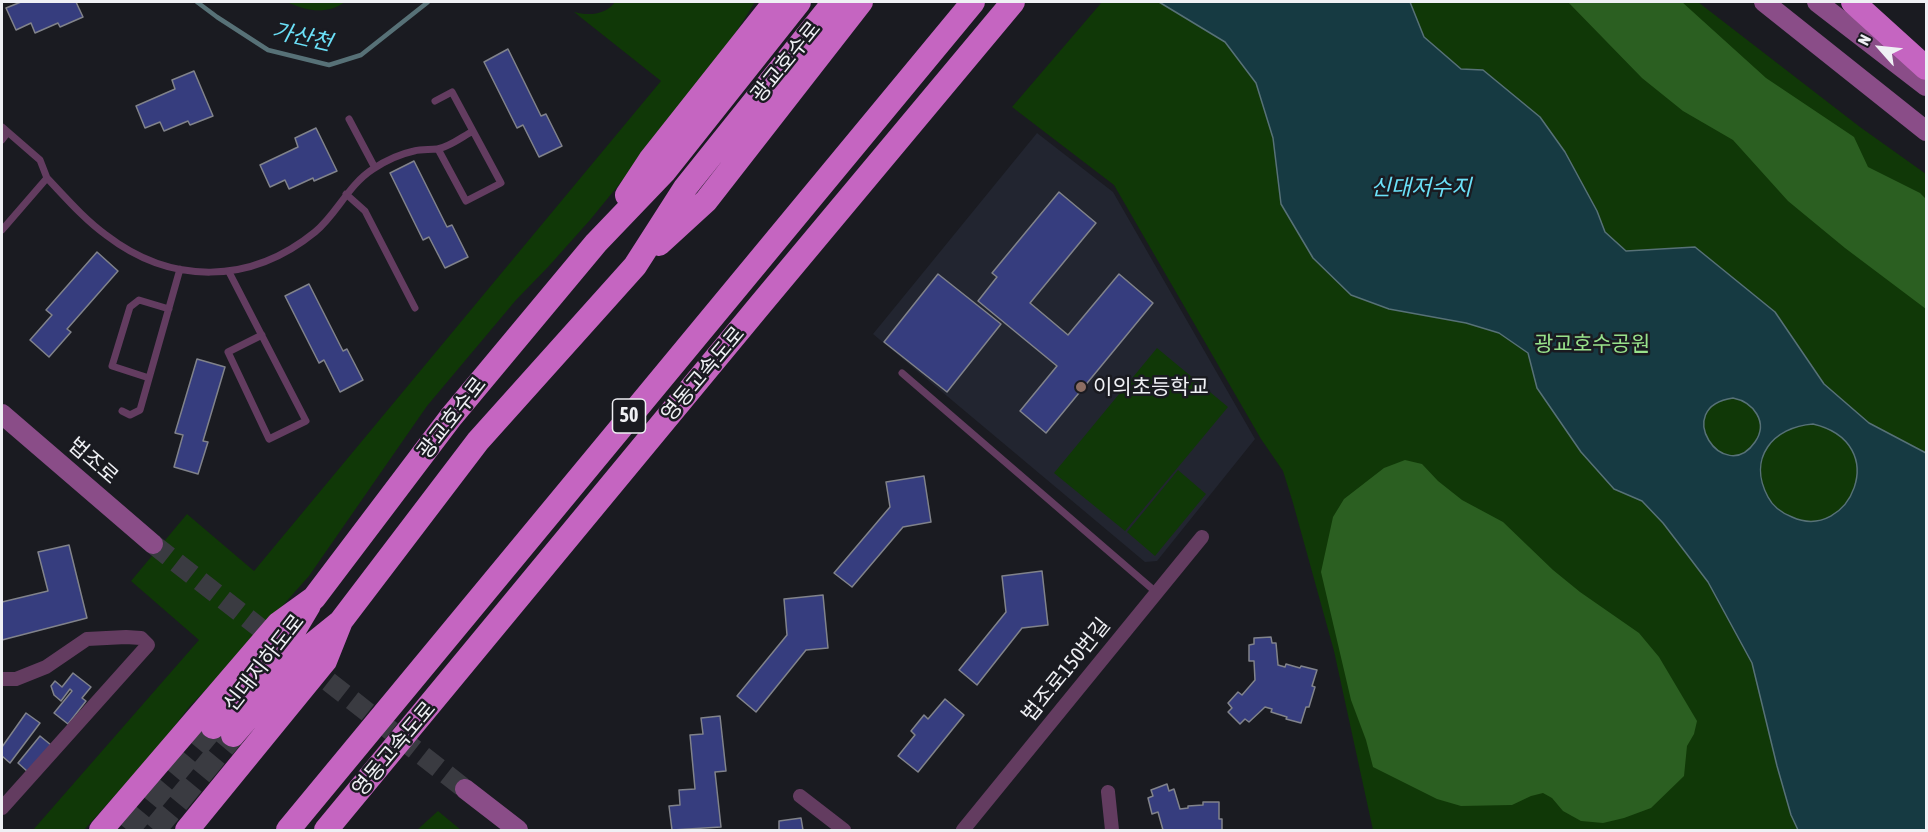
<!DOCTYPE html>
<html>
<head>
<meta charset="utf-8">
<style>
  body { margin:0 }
  #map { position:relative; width:1928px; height:832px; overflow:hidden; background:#1a1b21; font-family:"Asap Condensed",sans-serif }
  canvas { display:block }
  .frame { position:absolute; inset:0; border:3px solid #eff0f4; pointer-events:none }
  .north { position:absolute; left:1850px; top:18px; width:60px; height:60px; -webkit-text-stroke:4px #1a1b21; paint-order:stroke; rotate:297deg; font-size:16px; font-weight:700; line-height:24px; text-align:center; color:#eff0f4 }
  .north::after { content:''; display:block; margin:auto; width:21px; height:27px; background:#eff0f4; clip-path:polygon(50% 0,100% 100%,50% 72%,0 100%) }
</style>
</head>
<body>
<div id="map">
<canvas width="1928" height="832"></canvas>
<div class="frame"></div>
<div class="north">N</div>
</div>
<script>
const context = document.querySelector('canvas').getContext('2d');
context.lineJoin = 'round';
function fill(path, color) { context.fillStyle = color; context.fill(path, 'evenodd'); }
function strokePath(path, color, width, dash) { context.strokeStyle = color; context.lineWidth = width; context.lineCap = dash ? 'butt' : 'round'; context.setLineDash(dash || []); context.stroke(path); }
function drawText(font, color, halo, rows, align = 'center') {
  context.font = font + ' "Asap Condensed","Noto Sans KR",sans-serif'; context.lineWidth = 5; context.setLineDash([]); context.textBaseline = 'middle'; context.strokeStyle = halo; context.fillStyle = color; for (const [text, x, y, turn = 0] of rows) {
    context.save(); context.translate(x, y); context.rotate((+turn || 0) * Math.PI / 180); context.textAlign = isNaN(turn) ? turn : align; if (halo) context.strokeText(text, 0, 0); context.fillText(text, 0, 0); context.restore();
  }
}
fill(new Path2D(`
  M1037,133L1113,192L1255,439L1157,561L1145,562L873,334Z`), '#222530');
fill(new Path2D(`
  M287,2H345C327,15 306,11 287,2Z
  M615,2H755L711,72L590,220L548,267L516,300L427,406L309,576L230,665L189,707L162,743L84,830H33L199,640L131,581L187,514L254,571L661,81L574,12C588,16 606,15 615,2Z
  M1102,2H1698L1860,127L1926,174V830H1373L1334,651L1293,503L1283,471L1261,439L1114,185L1012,107Z
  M1157,348L1228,407L1125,531L1054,473Z
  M1178,470L1206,494L1155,556L1127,532Z
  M438,811L461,830H417Z`), '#103807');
fill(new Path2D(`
  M1568,2H1682L1766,78L1854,137L1868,167L1920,193L1926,199V309L1845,248L1788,201L1733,140L1683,111L1642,78Z
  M1405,460L1422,464L1438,481L1462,500L1503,522L1553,570L1580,592L1639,633L1659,657L1697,721L1694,734L1687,746L1684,776L1651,808L1624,818L1603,823L1581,821L1563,811L1552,798L1543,793L1531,796L1512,805L1461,806L1437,799L1373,767L1366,740L1351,700L1321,572L1333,517L1344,499L1384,468Z`), '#2b5f21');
const water = new Path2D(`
  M1159,2H1410L1424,37L1461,69L1483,70L1540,117L1565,152L1597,211L1605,232L1626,251L1695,247L1775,312L1824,384L1869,423L1926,453V830H1798L1791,815L1777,766L1752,663L1708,582L1686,553L1663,523L1642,501L1614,489L1581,452L1537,388L1528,353L1499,333L1466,323L1389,309L1351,295L1313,258L1281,204L1273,138L1256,83L1225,42ZM1733,398C1753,402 1769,422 1755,442C1724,487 1670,407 1733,398ZM1813,424C1894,443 1849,543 1792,517C1782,513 1773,507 1768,497C1747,458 1773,427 1813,424Z`);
fill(water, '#163a42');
strokePath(water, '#577177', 1.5);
strokePath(new Path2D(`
  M197,2L217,17L268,50L329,65L361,55L428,2`), '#577177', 4.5);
const building = new Path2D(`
  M21,2H76L83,17L60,27L58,23L35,33L31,23L16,30L6,8Z
  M508,49L541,116L546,114L562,146L539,157L523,125L517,128L484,62Z
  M194,71L213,116L190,125L188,121L164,131L160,122L145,128L136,106L175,89L172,80Z
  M316,128L337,171L314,181L313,178L289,189L285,180L270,187L260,165L298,147L295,138Z
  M414,161L447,227L452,225L468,257L445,268L429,237L423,240L390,173Z
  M1059,192L1096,223L1030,303L1068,335L1119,274L1153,303L1046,433L1020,411L1057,366L978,301L997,277L992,273Z
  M97,252L118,271L67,329L71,332L49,357L30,340L52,315L46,310Z
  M938,274L1001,324L947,392L884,342Z
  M309,284L343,351L347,349L363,380L340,392L324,360L319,363L285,296Z
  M197,359L225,367L203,441L208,442L198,474L174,467L183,435L175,433Z
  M924,476L931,522L903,527L852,587L834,573L890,507L886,482Z
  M69,545L87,618L2,640V602L48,591L38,552Z
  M1042,571L1048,625L1022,628L977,685L959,670L1006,612L1002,576Z
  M823,595L828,648L806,650L756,712L737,696L787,635L784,599Z
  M1271,637L1272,643H1276L1278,665L1285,667L1286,664L1300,668L1301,666L1317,670L1312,686L1315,687L1309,707H1306L1301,723L1286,719L1287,717L1271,712L1272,709L1265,707L1249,722L1245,719L1240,724L1228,712L1232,708L1228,703L1238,692L1242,695L1255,680L1254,661H1249V645L1254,644V638Z
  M73,673L91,687L82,698L86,701L68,724L54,713L72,691L70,689L61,701L54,695L51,686L55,681L62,687Z
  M945,699L964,715L918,772L898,756L915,735L911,731L924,715L928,719Z
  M26,713L40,723L10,763L2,756V747Z
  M720,716L726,771L715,772L721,827L672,830L669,806L680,805L679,790L695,789L690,735L703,734L701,718Z
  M40,736L51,745L28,772L18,763Z
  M1167,784L1169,791L1174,789L1180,809L1188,808V806L1203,805V802H1219V819H1222V830H1163L1158,812L1152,814L1148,798L1153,796L1151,790Z
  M801,818L803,830H779V821Z`);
fill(building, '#363d7e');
strokePath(building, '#81838b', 1.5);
strokePath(new Path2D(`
  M153,544L279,643
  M305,663L465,789`), '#3a3b41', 20, [20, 10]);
strokePath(new Path2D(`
  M127,830L213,727
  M154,830L233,735`), '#3a3b41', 24, [24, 12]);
strokePath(new Path2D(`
  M349,119L375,168
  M2,127L40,160L47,178L2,230
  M2,140L8,132
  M438,149L466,201L501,183L473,131
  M47,178C66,198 84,219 106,235C171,285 250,285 315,232C337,214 348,185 373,169C385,161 400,154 414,151C422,149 429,150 437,149C448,148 462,137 473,131L452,92L435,101
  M346,194L365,211L415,308
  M229,272L306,421L269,439L228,352L262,335
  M902,373L1157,593
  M149,378L112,366L130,307L139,300L169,309
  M122,411L130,415L140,410L180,269`), '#633c60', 7);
strokePath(new Path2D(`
  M2,679H16L46,667L87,639L126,637L141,638L148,645L2,808
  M1108,792L1112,830
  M800,796L844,830
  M963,830L1202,537`), '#633c60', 14);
strokePath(new Path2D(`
  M1764,2L1926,131
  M1817,2L1926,86
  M2,414L153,544
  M465,789L518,830`), '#8a4d88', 20);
strokePath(new Path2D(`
  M1853,2L1926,68
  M627,195L650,160L775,2
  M659,244L706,201L861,2
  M213,727L290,637L309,605
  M233,735L309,647L340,622
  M101,830L278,624L314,598L451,417L596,243L664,172L799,2
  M187,830L325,661L341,621L478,441L635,266L685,188L834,2
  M288,830L973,2
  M326,830L760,305L1013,2`), '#c565c1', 24);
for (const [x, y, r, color] of [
  [1081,387,6,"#8d6e63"]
]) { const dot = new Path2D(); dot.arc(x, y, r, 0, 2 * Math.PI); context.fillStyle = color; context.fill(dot); strokePath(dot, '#1a1b21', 2); }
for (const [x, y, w] of [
  [629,416,33]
]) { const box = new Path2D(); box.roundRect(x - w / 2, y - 17, w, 34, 4.5); context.fillStyle = '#1a1b21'; context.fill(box); strokePath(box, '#eff0f4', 1.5); }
drawText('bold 20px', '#eff0f4', null, [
  ["50",629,416]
]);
drawText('21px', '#eff0f4', '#1a1b21', [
  ["광교호수로",786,62,-51],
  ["영동고속도로",703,374,-50],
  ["광교호수로",452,418,-52],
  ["법조로",93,461,41],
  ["신대지하도로",264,663,-52],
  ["법조로150번길",1066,670,-51],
  ["영동고속도로",394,749,-50]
]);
drawText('21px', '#99e28b', '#1a1b21', [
  ["광교호수공원",1592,344]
]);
drawText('21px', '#eff0f4', '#1a1b21', [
  ["이의초등학교",1093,387]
], 'left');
drawText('italic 22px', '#6be1f8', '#1a1b21', [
  ["가산천",302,37,13],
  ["신대저수지",1421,188]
]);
</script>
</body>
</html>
